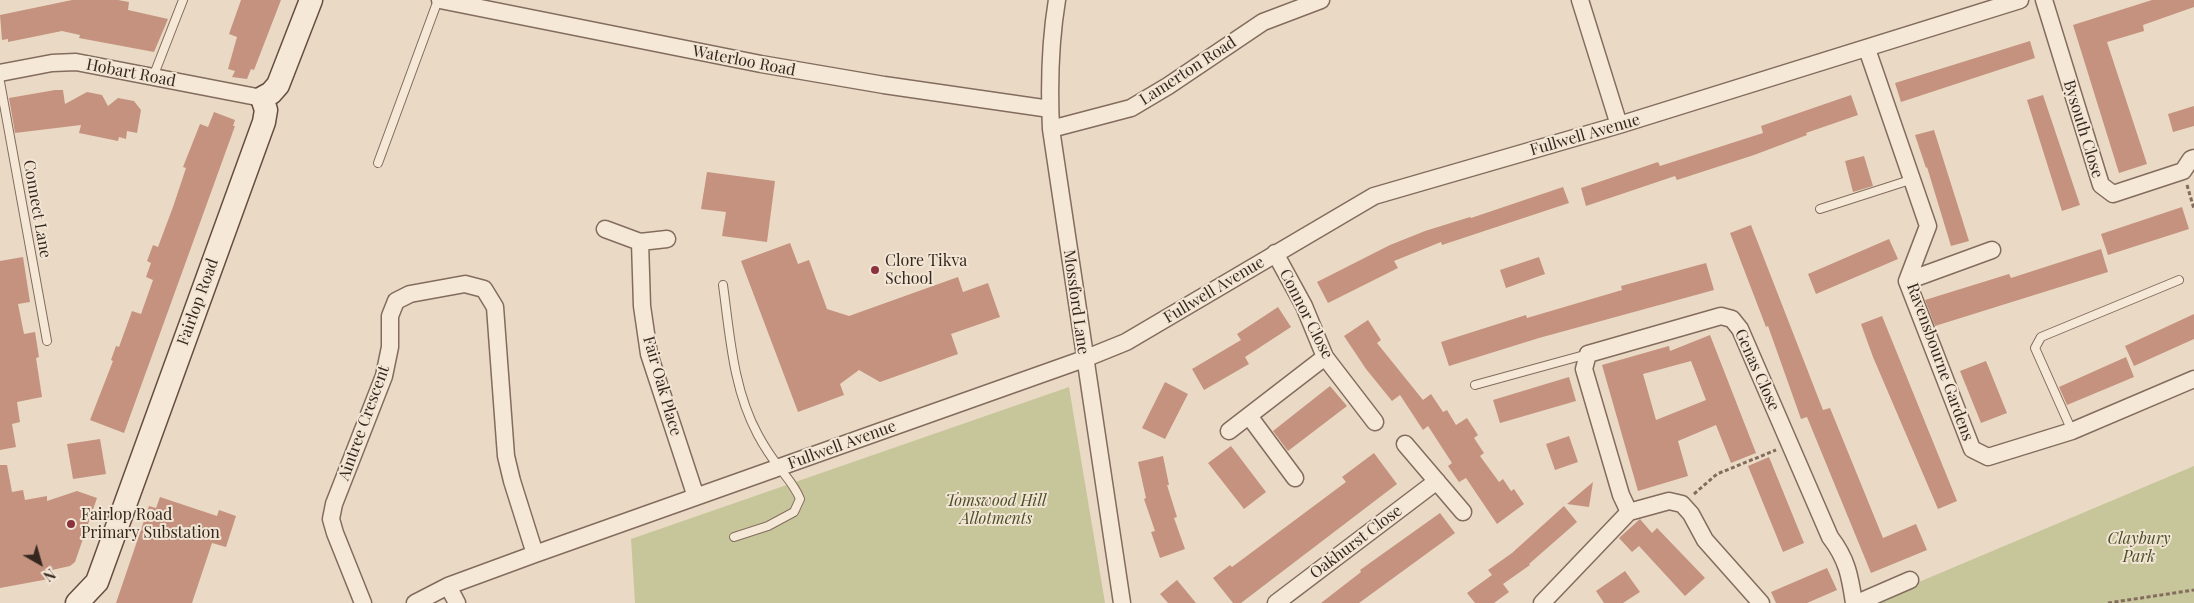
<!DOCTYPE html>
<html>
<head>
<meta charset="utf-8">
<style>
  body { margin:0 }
  #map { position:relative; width:2194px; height:603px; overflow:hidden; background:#eadac5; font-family:"Playfair Display",serif }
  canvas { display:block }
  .north { position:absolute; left:15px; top:538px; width:50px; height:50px; -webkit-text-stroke:4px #f2e5d4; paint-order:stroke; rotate:142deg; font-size:14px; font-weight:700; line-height:20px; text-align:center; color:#35271f }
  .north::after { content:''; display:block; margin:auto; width:18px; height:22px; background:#35271f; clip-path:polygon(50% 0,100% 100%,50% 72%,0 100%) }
</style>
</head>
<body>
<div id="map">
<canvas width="2194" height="603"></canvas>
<div class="north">N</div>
</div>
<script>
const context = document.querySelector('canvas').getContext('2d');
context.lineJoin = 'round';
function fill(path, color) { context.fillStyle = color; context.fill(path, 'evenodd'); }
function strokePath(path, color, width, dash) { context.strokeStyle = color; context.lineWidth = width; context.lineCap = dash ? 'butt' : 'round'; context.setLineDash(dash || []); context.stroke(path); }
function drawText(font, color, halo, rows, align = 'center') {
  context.font = font + ' "Playfair Display",serif'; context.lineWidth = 4; context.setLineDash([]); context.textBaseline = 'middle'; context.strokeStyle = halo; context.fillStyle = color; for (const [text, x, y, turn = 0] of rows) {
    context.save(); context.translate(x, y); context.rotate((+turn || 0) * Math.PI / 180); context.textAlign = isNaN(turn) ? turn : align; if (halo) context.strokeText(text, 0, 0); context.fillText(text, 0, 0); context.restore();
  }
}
fill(new Path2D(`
  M1069,387L1105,603H635L631,539Z
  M2194,466V603H1869Z`), '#c7c69a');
fill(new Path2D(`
  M72,0H118L129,2L128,10L168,19L154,52L79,38L80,35L62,31L8,42V39L2,40L0,15Z
  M241,0H281L254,70L251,69L247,79L232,77L235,71L228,69L237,37L229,34Z
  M2152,0H2194V7L2143,25L2144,31L2107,42L2147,164L2119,173L2073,25Z
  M2030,41L2035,58L1901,102L1895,83Z
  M55,90H63L65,104L87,92L102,95L108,106L118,98L134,101L141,110L137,133L127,131L126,139L119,137L118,141L79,133L81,125L15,133L9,98Z
  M1851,95L1858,115L1806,133L1807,135L1754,155L1677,180L1675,176L1586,206L1581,188L1658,162L1660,166L1763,133L1761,126Z
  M2043,95L2080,205L2062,211L2027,100Z
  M2194,106V126L2173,132L2168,114Z
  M214,112L235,120L233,126H235L124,433L90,420L113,361L111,360L116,346L119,347L132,311L141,314L153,280L146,277L151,263L147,261L153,245L158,247L173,207L186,168L183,167L200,124L208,127Z
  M1934,130L1969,241L1951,246L1927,167L1926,168L1915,135Z
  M1864,156L1873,186L1853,192L1845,161Z
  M707,172L775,181L767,242L722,236L726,212L701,209Z
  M1563,187L1569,203L1442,245L1441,242L1394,261L1398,268L1328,303L1317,282L1390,245L1425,231L1470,217L1471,218Z
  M2182,207L2189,229L2108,255L2101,234Z
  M1751,225L1823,410L1830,408L1883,538L1916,524L1927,550L1871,573L1807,417L1801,419L1768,326L1766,327L1730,233Z
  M1889,239L1898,259L1816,294L1808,274Z
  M790,243L798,264L809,260L827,309L849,316L958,277L963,292L988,283L1000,317L951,334L958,354L880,382L859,370L840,384L844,395L798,412L741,261Z
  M2101,249L2108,272L1935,326L1925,300L2009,274L2011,278Z
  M23,257L30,302L18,304L24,334L35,332L39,357L36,358L42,397L17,402L20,422L12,424L16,447L0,450V261Z
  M1539,257L1545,274L1506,288L1500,270Z
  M1706,263L1714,290L1539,338L1449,366L1441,342L1526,315L1527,318L1622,290L1621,286Z
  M1278,307L1291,327L1245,357L1249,364L1204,390L1192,369L1241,340L1237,334Z
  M2194,314V339L2134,366L2125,346Z
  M1882,316L1957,501L1938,509L1873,357L1861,324Z
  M1368,320L1381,340L1377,343L1423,400L1431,394L1443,412L1447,410L1456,425L1467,418L1478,435L1474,438L1484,453L1480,456L1499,482L1503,479L1511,491L1514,489L1524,504L1497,524L1466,478L1459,482L1448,466L1452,463L1428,426L1423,430L1400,395L1392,401L1366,369L1344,336Z
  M1710,335L1756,453L1731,463L1716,425L1678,441L1688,476L1638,491L1602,365L1669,346L1670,351ZM1691,361L1706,400L1656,420L1643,374Z
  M2126,357L2134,377L2067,405L2059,387Z
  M1986,361L2007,413L1981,423L1960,371Z
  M1569,377L1576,401L1500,423L1493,400Z
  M1165,382L1188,394L1165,439L1142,428Z
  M1330,386L1347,406L1288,451L1273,431Z
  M1569,436L1578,462L1555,470L1546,444Z
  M100,439L106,474L73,479L67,444Z
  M1231,446L1266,492L1244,509L1208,463Z
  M1374,453L1397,484L1241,603H1233L1213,578L1230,565L1232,567L1346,482L1342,477Z
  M1163,456L1169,485H1167L1177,517L1174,518L1185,549L1160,558L1151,532L1155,531L1144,499L1146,498L1138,462Z
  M1769,457L1804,543L1783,552L1748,466Z
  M0,465H7L12,492L23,490L25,500L47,496V501L77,491L97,498L75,562L70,566L52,570L54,578L0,588Z
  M1593,482L1589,507L1567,504Z
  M160,497L217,516L219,510L236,516L226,547L212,543L192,603H116L149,506L156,508Z
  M1564,506L1577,522L1529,564L1530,565L1503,584L1509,592L1494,603H1475L1467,593L1492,575L1488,570L1512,553Z
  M1440,513L1455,533L1359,603H1321L1361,572L1360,570Z
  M1640,519L1652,533L1657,528L1705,578L1685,596L1639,546L1632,552L1619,538Z
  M1827,568L1837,590L1807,603H1776L1771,592Z
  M1625,571L1640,592L1623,603H1604L1596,591Z
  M1177,580L1196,603H1168L1160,594Z`), '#c4927e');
const lane = new Path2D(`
  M153,77L183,0
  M0,82L47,341
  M378,163L438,0
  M1820,209L1910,180
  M723,285C730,336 733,389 758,435C764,446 771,457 779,467C787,478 795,486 800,499L794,512L768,526L734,537
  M1475,385L1588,354
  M2072,431L2035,348L2041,337L2179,280`);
const street = new Path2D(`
  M440,0L761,64L884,85L1050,109
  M1057,0C1050,42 1049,86 1051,129L1122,603
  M1580,0L1619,125
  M2044,0L2101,185L2113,194L2183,171L2191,159L2194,158
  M1867,49L1928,226L1907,281L1972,449L1988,457L2072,431L2194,379
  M0,73L52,63L76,62L262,98
  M1051,129L1131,108L1168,86L1263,22L1321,0
  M605,229L640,242L667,239
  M640,242L642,306L649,354L696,497
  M1275,253L1304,306L1325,357L1375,422
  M1907,281L1992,250
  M1249,416L1295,478
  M1229,431L1325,357
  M1405,444L1463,512
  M1629,512L1621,495L1584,369L1588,354L1721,316L1732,319L1740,329L1830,537C1847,559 1850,576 1854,603
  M448,586L457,603
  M363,603L335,533L331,519L334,504L384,376L390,347V316L396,301L410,294L465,284L484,289L495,307L506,456L512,481L535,554
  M415,603L448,586L535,554L1084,359L1126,342L1374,196L1619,125L2020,0
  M1276,603L1437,481
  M1542,603L1629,512L1669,501L1682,504L1691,514L1705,540L1761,603
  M1857,603L1910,580`);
const secondary = new Path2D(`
  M77,603L97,582L264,122L266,110L262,98L271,93L278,85L311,0`);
strokePath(lane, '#836c5d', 10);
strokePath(street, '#836c5d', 19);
strokePath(secondary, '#654d40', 25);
strokePath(new Path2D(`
  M2187,185L2194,209
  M1694,494L1717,474L1776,450
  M2108,603L2194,590`), '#836c5d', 3, [4, 2.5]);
strokePath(lane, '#f5e8d7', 8);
strokePath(street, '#f5e8d7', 16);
strokePath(secondary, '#f5e8d7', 22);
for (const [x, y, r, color] of [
  [875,270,5,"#8c323f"],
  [71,524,5,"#8c323f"]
]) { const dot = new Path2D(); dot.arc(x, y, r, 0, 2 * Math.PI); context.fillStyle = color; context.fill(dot); strokePath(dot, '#f2e5d4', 2); }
drawText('16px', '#35271f', '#f2e5d4', [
  ["Waterloo Road",744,61,11],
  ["Lamerton Road",1188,71,-33],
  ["Hobart Road",131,73,11],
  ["Bysouth Close",2083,129,73],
  ["Fullwell Avenue",1585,135,-16],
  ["Connect Lane",37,209,80],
  ["Fullwell Avenue",1214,290,-31],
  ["Fairlop Road",198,302,-70],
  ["Mossford Lane",1076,302,82],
  ["Connor Close",1306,314,63],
  ["Ravensbourne Gardens",1940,362,70],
  ["Genas Close",1757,370,66],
  ["Fair Oak Place",662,386,74],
  ["Aintree Crescent",364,423,-70],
  ["Fullwell Avenue",842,445,-20],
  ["Oakhurst Close",1356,542,-37]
]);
drawText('16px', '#35271f', '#f2e5d4', [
  ["Clore Tikva",885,261],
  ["School",885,279],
  ["Fairlop Road",81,515],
  ["Primary Substation",81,533]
], 'left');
drawText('italic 16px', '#4a4f28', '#f2e5d4', [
  ["Tomswood Hill",996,501],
  ["Allotments",996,519],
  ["Claybury",2139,539],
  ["Park",2139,557]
]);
</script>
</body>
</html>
